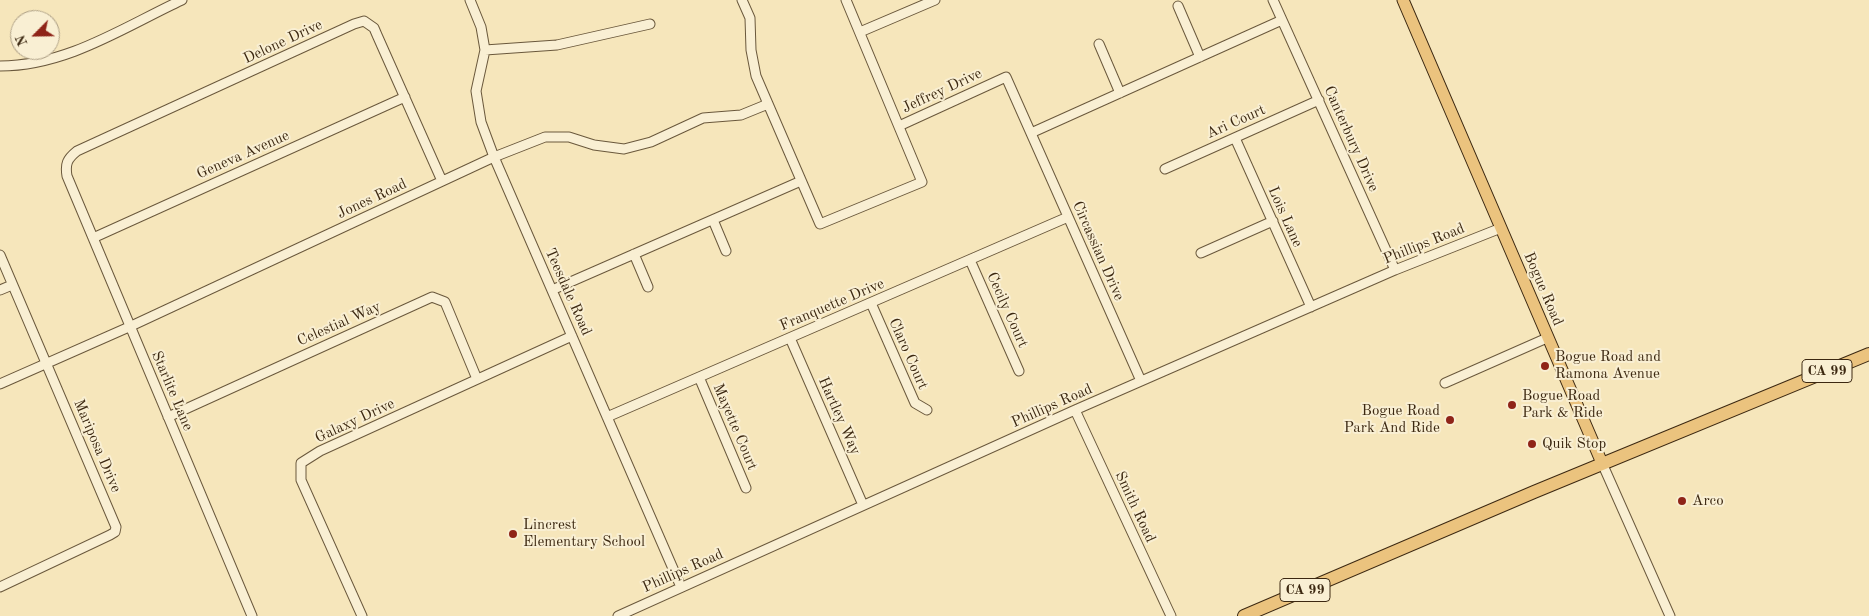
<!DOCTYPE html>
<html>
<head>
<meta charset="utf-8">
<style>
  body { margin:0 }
  #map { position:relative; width:1869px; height:616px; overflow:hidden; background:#f6e6bb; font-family:"Old Standard TT",serif }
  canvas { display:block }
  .north { position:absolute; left:10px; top:10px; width:50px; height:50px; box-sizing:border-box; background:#f9efd3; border:1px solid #ad9f85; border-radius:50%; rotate:247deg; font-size:14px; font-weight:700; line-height:20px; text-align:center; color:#3c2811 }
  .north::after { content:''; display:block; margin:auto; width:18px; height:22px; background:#8f2418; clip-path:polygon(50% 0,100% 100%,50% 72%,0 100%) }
</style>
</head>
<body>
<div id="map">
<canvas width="1869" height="616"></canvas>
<div class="north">N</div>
</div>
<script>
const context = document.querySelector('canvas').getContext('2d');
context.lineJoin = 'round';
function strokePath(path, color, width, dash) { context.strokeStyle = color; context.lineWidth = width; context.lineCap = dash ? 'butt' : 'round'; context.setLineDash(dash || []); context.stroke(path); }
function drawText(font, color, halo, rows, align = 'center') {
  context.font = font + ' "Old Standard TT",serif'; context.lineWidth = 4; context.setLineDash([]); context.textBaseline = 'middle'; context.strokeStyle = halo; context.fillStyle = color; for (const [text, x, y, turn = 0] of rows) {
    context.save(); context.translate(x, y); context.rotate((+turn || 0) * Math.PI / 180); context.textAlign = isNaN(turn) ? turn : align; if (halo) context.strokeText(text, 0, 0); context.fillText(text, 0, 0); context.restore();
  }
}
const minor = new Path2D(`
  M470,0L481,27L485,50L476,91L481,122L494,157L681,587
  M742,0L750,18L751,50L756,76L820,224L922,182L846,0
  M1273,0L1395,270
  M1178,6L1200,57
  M860,32L935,0
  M1099,44L1120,93
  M485,50L557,45L650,24
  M0,66C67,66 124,27 182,0
  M899,126L1006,77L1141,381
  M1031,133L1282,20
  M1235,138L1311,307
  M1165,169L1319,100
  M713,220L726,251
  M93,238L405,97
  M1201,253L1273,221
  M634,254L648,287
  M0,255L116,527L115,532L110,535L0,587
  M970,260L1019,371
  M0,290L12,285
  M552,290L801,181
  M871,303L915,403L927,410
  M790,338L863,505
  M699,377L746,488
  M1445,383L1547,338
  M0,384L129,327L494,157L545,137H569L594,145L624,149L651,142L703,118L741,115L768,104
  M1075,410L1171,616
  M168,417L432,297L445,302L477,379
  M607,417L1068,217
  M1602,463L1670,616
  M252,616L67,176C65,164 67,159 77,151L354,24L364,21L374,28L377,35L442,181
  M362,616L301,480V463L320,451L572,336
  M618,616L1075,410L1395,270L1501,228`);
const major = new Path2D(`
  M1403,0L1602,463`);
const highway = new Path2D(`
  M1244,616L1534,492L1869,354`);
strokePath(minor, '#6a583c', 11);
strokePath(major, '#3c2811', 13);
strokePath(highway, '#3c2811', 14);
strokePath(minor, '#f9efd3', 9);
strokePath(major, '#ebc37e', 11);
strokePath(highway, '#ebc37e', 12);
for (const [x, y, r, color] of [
  [1545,366,5,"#8f2418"],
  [1512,405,5,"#8f2418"],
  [1450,420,5,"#8f2418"],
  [1532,444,5,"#8f2418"],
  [1682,501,5,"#8f2418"],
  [513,534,5,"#8f2418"]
]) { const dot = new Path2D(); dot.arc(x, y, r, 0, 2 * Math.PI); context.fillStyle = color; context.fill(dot); strokePath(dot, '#f9efd3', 2); }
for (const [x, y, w] of [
  [1827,371,50],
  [1305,590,50]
]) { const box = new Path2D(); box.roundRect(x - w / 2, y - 11.5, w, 23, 4); context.fillStyle = '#f9efd3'; context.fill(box); strokePath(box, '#3c2811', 1); }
drawText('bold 14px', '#3c2811', null, [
  ["CA 99",1827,371],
  ["CA 99",1305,590]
]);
drawText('15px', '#3c2811', '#f9efd3', [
  ["Delone Drive",283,42,-25],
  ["Jeffrey Drive",942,91,-25],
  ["Ari Court",1236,122,-24],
  ["Canterbury Drive",1351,139,66],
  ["Geneva Avenue",243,155,-24],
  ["Jones Road",372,199,-25],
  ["Lois Lane",1285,217,66],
  ["Phillips Road",1424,244,-22],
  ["Circassian Drive",1098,251,66],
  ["Bogue Road",1543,289,67],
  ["Teesdale Road",568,292,66],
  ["Franquette Drive",832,305,-23],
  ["Cecily Court",1007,310,66],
  ["Celestial Way",339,324,-24],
  ["Claro Court",908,354,66],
  ["Starlite Lane",172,391,67],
  ["Phillips Road",1052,406,-24],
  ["Hartley Way",839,416,66],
  ["Galaxy Drive",355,421,-25],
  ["Mayette Court",735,427,67],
  ["Mariposa Drive",97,446,67],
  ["Smith Road",1135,507,65],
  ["Phillips Road",683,571,-24]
]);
drawText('15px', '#3c2811', '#f9efd3', [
  ["Bogue Road and",1555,357],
  ["Ramona Avenue",1555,374],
  ["Bogue Road",1522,396],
  ["Park & Ride",1522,413],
  ["Bogue Road",1440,411,"right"],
  ["Park And Ride",1440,428,"right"],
  ["Quik Stop",1542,444],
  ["Arco",1692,501],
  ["Lincrest",523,525],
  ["Elementary School",523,542]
], 'left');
</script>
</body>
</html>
